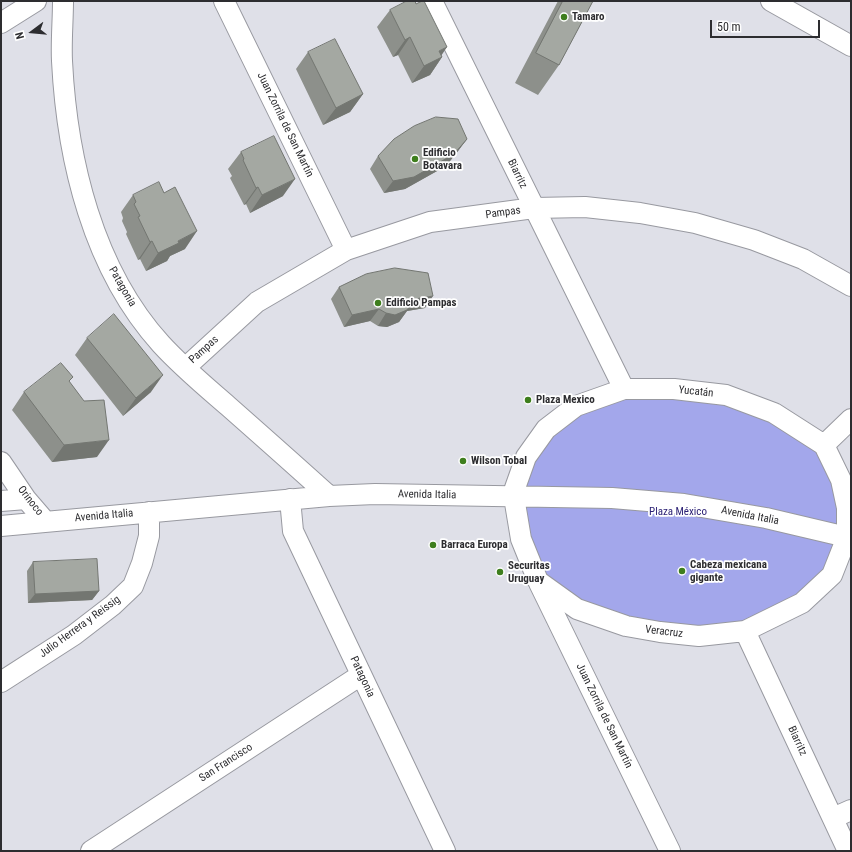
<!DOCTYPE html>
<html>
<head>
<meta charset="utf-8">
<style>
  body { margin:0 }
  #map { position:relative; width:852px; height:852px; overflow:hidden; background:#dfe0e8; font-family:"Roboto Condensed",sans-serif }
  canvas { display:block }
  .frame { position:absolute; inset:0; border:2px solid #2d2d30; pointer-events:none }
  .north { position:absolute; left:12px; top:12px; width:40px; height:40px; -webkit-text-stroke:3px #fff; paint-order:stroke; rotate:254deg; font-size:11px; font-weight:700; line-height:16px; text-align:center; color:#2d2d30 }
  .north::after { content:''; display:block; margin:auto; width:14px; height:18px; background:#2d2d30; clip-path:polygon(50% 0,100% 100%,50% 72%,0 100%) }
  .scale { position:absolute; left:710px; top:20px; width:110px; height:18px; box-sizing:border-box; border:2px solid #2d2d30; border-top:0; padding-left:5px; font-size:12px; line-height:14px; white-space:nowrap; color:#2d2d30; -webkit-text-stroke:3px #fff; paint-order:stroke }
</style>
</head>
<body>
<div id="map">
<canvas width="852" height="852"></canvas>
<div class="frame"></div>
<div class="north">N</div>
<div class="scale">50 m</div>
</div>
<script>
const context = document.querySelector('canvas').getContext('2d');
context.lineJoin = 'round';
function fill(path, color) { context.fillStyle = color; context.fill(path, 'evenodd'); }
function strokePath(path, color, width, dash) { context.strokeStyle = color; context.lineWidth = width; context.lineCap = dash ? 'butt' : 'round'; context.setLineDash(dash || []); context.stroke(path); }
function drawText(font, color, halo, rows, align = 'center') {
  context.font = font + ' "Roboto Condensed",sans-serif'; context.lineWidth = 3.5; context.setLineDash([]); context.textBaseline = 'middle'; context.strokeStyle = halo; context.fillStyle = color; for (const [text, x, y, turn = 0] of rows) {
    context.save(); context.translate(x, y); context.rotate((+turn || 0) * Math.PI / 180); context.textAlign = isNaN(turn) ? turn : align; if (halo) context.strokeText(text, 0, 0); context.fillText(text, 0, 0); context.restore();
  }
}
fill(new Path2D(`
  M624,389L726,395L824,445L847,508L832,575L745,631L626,626L538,581L515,488L546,429Z`), '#a3a7eb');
const minor = new Path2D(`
  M63,1C63,21 61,41 62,61C67,160 93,269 161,344C182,367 205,386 228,406C262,436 296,466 329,496
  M224,1L346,250
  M432,1L624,389
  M771,1L851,46
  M1,23L36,1
  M185,368L257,302L346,250L430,222L534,208L585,207L640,213L695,223L754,240L803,259L851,286
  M624,389H674L726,395L774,413L824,445L841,480L847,508V537L832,575L802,603L745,631L699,636L660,632L626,626L577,609L538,581L521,539L514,497L515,488L526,457L546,429L576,406Z
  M824,445L851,419
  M1,462L26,499L45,521
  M290,499L293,531L445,851
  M1,501L26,499
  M1,526L329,496L375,494L612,498L684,504L766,518L851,538
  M539,583L670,851
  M745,631L848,851
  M1,682L74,635L113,605L133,586L142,563L149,536V512
  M833,818L851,810
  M91,851L361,675`);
strokePath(minor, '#9899a0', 22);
strokePath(minor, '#fff', 20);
fill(new Path2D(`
  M558,1H593L559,65L538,95L515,83Z
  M390,10L441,55L442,57L430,75L412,83L398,55L393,57L377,27Z
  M308,52L363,94L350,112L323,125L296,69Z
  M467,139L458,151L446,166L405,189L384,193L370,169L378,156Z
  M241,152L283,196L250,213L246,204L244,205L230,178L232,176L228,169Z
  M133,195L185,249L170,256L167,261L146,271L140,259L138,260L126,234L127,232L122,221L123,218L121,212Z
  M339,287L425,308L407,311L399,322L387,327L378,326L370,321L344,327L331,299Z
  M87,338L151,392L123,416L75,355Z
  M69,382L97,457L52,462L12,410L24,392Z
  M33,562L99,591L92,600L28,603L27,571Z`), '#8d908b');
fill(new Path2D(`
  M410,37L398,55L393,57L405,40Z
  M447,47L439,59L442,57L430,75L412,83L424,66L439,51Z
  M363,94L350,112L323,125L336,108Z
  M467,139L458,151L446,166L405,189L384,193L393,181Z
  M295,179L283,196L250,213L262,195Z
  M258,187L246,204L244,205L256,188Z
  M197,231L185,249L170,256L167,261L146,271L158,253L178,241Z
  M152,241L140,259L138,260L150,242Z
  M433,296L425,308L407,311L399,322L387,327L378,326L386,313L415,299Z
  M379,309L370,321L344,327L352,315Z
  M163,375L151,392L123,416L136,398Z
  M109,440L97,457L52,462L64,445Z
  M99,591L92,600L28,603L35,594Z`), '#737671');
const building = new Path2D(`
  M407,1H415L416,4L422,1H424L447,47L439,51L442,57L424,66L410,37L405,40L390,10Z
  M563,1H593L559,65L536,53Z
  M335,39L363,94L336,108L308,52Z
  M436,117L458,119L467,139L454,154L414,177L393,181L378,156L394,139L414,126Z
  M274,136L295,179L262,195L258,187L256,188L243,160L244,159L241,152Z
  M159,182L164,193L175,187L197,231L178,241L179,243L158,253L152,241L150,242L138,217L140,216L134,204L136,202L133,195Z
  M395,268L428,273L433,296L415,299L407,310L395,315L386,313L379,309L352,315L339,287L366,274Z
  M114,314L163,375L136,398L87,338Z
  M61,363L73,377L69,381L84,401L104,400L109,440L64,445L24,392Z
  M97,559L99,591L35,594L33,562Z`);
fill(building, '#a4a8a2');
strokePath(building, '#737671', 1);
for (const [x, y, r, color] of [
  [564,17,4,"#3e7e1d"],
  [415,159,4,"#3e7e1d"],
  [378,303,4,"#3e7e1d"],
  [528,400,4,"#3e7e1d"],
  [463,461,4,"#3e7e1d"],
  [433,545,4,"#3e7e1d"],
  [682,571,4,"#3e7e1d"],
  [500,572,4,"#3e7e1d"]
]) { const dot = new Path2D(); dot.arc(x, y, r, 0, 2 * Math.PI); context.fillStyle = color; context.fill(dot); strokePath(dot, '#fff', 1.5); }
drawText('bold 11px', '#2d2d30', '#fff', [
  ["Tamaro",572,17],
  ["Edificio",423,153],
  ["Botavara",423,166],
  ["Edificio Pampas",386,303],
  ["Plaza Mexico",536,400],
  ["Wilson Tobal",471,461],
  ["Barraca Europa",441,545],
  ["Cabeza mexicana",690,565],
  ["gigante",690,578],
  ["Securitas",508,566],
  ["Uruguay",508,579]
], 'left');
drawText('11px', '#2d2d30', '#fff', [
  ["Juan Zorrila de San Martín",285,125,64],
  ["Biarritz",517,174,64],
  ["Pampas",503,213,-8],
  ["Patagonia",122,287,60],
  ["Pampas",204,350,-42],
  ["Yucatán",696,392,6],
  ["Avenida Italia",427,495,1],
  ["Orinoco",30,501,52],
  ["Avenida Italia",104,516,-5],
  ["Avenida Italia",750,516,11],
  ["Julio Herrera y Reissig",80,627,-36],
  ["Veracruz",664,632,7],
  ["Patagonia",362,677,65],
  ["Juan Zorrila de San Martín",604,716,64],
  ["Biarritz",797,741,65],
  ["San Francisco",226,763,-33]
]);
drawText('11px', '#2b2074', '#fff', [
  ["Plaza México",678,512]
]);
</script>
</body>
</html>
